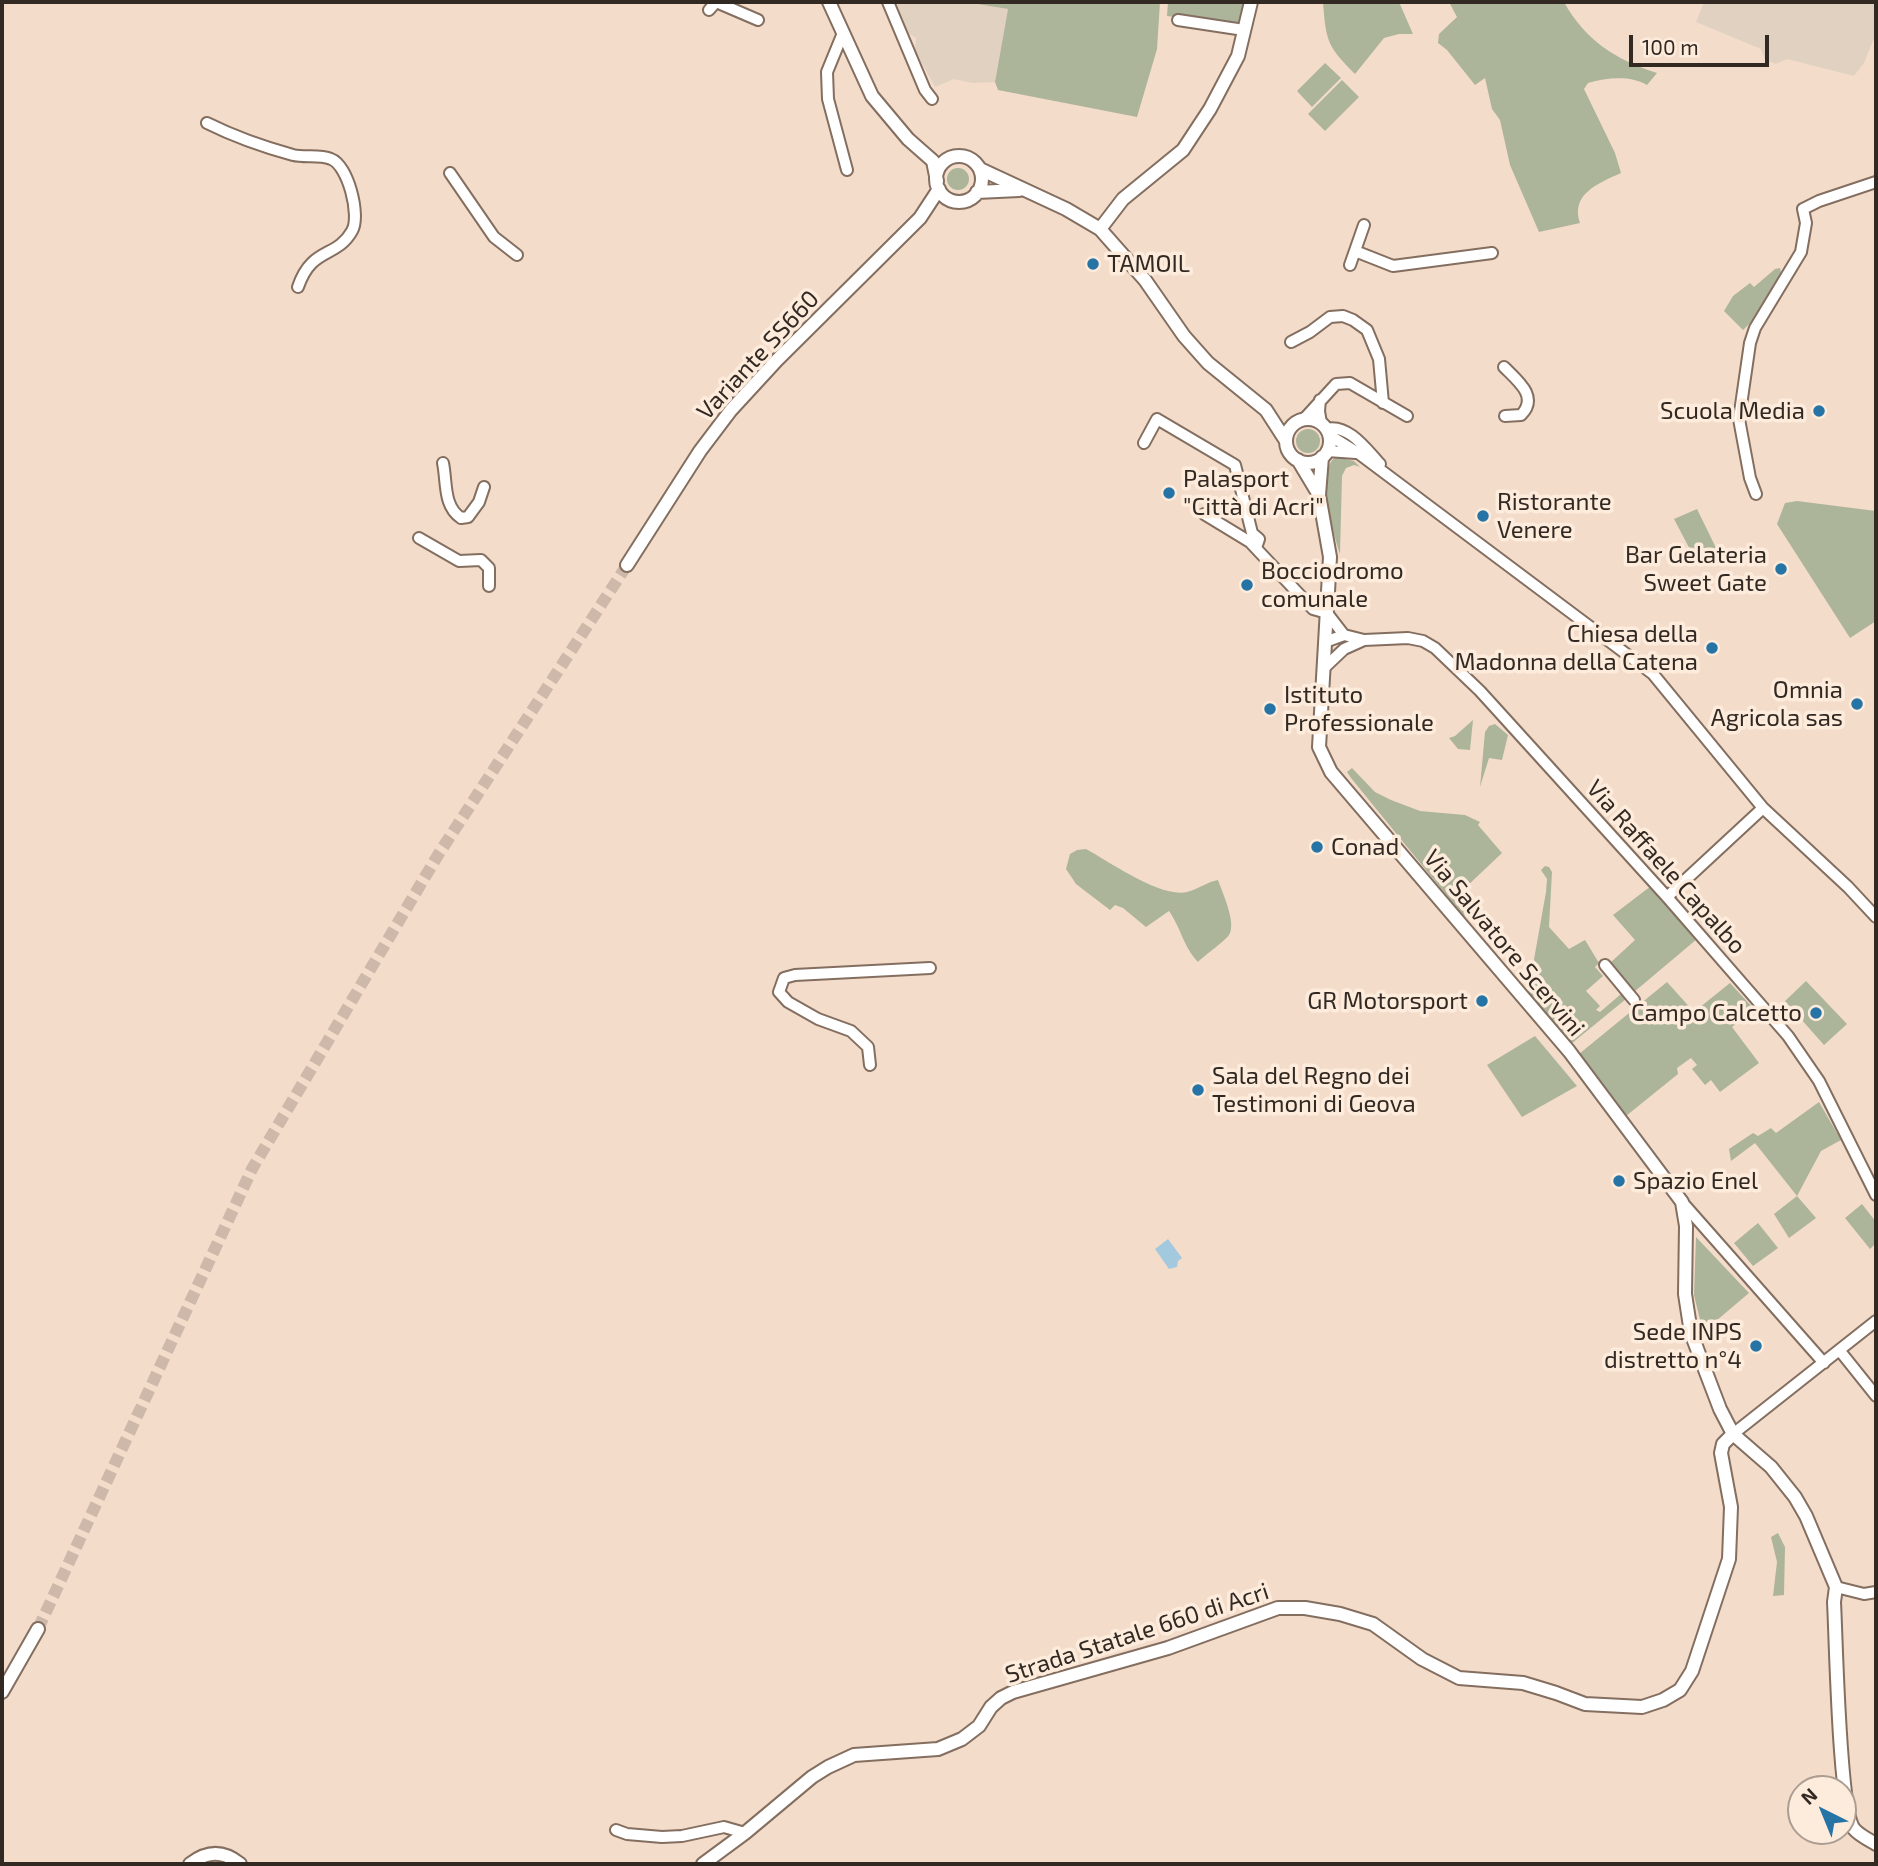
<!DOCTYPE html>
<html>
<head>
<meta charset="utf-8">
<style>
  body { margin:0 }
  #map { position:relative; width:1878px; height:1866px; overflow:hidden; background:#f4dccb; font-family:"Exo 2",sans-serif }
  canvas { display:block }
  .frame { position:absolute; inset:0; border:4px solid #322923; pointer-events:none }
  .north { position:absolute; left:1787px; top:1775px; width:70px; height:70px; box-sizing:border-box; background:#fdebdc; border:2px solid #ac9d92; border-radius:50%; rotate:317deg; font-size:19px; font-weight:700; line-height:28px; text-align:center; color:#322923 }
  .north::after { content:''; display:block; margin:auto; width:24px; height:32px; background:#2674a6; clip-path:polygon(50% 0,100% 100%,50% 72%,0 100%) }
  .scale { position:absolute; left:1629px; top:35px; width:140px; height:32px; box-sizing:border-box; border:4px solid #322923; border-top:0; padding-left:9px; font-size:21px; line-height:24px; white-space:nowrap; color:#322923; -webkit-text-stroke:5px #fdebdc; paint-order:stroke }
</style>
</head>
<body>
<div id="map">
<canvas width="1878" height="1866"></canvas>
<div class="frame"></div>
<div class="north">N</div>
<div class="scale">100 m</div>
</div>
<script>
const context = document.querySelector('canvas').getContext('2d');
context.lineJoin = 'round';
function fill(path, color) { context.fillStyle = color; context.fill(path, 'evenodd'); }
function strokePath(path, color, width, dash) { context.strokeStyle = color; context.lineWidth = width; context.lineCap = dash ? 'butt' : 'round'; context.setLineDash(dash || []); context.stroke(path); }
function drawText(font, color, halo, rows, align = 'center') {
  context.font = font + ' "Exo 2",sans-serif'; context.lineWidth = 7; context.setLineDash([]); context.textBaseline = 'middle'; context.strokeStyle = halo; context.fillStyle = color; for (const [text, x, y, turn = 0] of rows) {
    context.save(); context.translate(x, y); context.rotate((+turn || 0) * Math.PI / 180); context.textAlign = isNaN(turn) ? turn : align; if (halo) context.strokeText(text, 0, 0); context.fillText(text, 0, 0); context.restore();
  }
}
fill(new Path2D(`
  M893,2H965L1008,9L995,82L972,83L954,79L935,87L915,50L916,38L907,32Z
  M1704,2H1876V33L1864,63L1854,76L1787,59L1776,64L1765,60L1761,49L1696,22Z`), '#e1d1c0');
fill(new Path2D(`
  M965,2H1160L1157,49L1137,117L998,90L995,82L1008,9Z
  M1168,2H1246L1241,22L1228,24L1167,16Z
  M1323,2H1399L1413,34H1399L1384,38L1355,74C1327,46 1326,41 1323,2Z
  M1449,2H1564C1585,40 1616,60 1657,73L1647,85C1629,75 1607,78 1588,83L1584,89L1615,153L1621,173C1599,183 1570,194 1580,223L1539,232L1510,165L1500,120L1492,109L1485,78L1475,85L1447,50L1438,43L1439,34L1457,17Z
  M1325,63L1341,78L1312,107L1297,91Z
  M1342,80L1359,97L1325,131L1308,114Z
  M947 179a11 11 0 1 1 22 0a11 11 0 1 1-22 0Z
  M1780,268C1781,273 1782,275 1781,280C1777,290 1751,324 1743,330L1724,311L1733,296L1750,283L1754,287L1775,269Z
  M1296 441a12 12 0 1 1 24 0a12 12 0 1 1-24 0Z
  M1337,457L1354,461L1360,467L1354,465L1346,468L1342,476L1340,554C1334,535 1314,466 1337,457Z
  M1797,501L1876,511V621L1850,638L1777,524L1785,503Z
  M1697,509L1717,550L1701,557H1694L1674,519Z
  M1473,720L1470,750L1458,749L1449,738L1455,736Z
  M1495,724L1508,735L1502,760L1489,758L1480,787L1485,732L1489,726Z
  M1352,768L1375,792L1391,800L1420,811L1465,815L1480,822L1478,825L1502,853L1465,888L1462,896L1465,918L1351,778L1347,772Z
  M1086,849C1110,862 1160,898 1187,892C1198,889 1207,882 1218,880C1222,892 1237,923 1229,935C1225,941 1205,955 1198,962C1183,946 1182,930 1169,911L1146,927L1123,908L1115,905L1110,910L1076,884L1066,869L1070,854L1077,850Z
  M1545,866L1549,867L1552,872L1549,927L1569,949L1585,940L1599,963L1595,967L1603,976L1586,991L1600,1006L1596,1010L1600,1012L1621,994L1626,999L1571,1044L1528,993L1546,892L1547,879L1541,870Z
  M1651,886L1697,939L1634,992L1610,963L1635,940L1613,915Z
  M1806,981L1847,1024L1824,1045L1785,1001Z
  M1667,982L1694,1012L1730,983L1754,1009L1732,1027L1759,1063L1720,1092L1711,1080L1705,1085L1692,1069L1697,1065L1691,1058L1677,1068L1678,1074L1626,1116L1587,1069L1579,1054Z
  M1535,1036L1577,1086L1522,1117L1487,1065Z
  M1819,1102L1841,1140L1821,1151L1797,1196L1816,1218L1789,1238L1774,1214L1797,1196L1755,1143L1731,1161L1729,1149L1753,1133L1758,1136L1771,1128L1776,1133Z
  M1862,1204L1876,1222V1243L1870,1249L1845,1218Z
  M1758,1223L1778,1248L1753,1266L1734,1243Z
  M1696,1237L1749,1293L1703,1332L1694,1295Z
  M1778,1533L1785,1547L1784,1595L1773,1596L1777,1562L1771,1537Z`), '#acb49a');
fill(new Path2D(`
  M1168,1239L1182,1258L1178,1261L1177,1267L1169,1269L1155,1249Z`), '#a3c9df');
strokePath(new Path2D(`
  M38,1629L252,1169L438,855L627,565`), '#cdb8a9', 12, [12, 6]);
const minor = new Path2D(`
  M888,2L925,90L932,99
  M709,10L716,2L758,20
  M1178,20L1244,30
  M843,33L827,72L828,99L847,170
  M207,123C235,137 264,147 293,155C305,158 319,154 331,159C348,165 361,216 352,231C336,259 312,246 298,287
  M450,173L494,237L517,255
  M1355,251L1393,266L1492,253
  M1350,265L1364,225
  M1291,342L1310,332L1330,317L1343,316L1353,320L1367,330L1379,359L1383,403
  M1504,367C1518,381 1539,397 1521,415L1505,416
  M1320,400L1319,411L1321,423
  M1304,419L1336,384L1350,383L1407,416
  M1326,429C1348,423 1367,450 1380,464
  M1329,435L1358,453L1653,674L1763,808L1848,887L1876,917
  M1144,443L1157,419L1235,465L1252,533L1259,539L1256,548
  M1327,451L1356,453
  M443,463C447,482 443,506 461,518L468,517L479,502L484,487
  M1756,494L1750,478L1739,419L1750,343L1755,328L1801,252L1806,223L1803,209L1819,201L1876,182
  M1204,514L1250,542L1313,609L1327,613L1344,635
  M419,538L459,561L481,560L489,568V586
  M1325,642L1344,635L1364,640L1408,638L1423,641L1435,648L1480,691L1667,897L1788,1036L1819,1081L1876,1195
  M1324,668L1344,649L1364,640
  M1667,897L1763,808
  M1605,965L1634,1000
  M870,1065L868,1047L851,1031L818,1019L788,1002L779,992L784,978L795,975L930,968
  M1682,1202L1824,1363
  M1840,1351L1876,1396
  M1733,1434L1876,1321
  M1836,1587L1864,1594L1876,1592
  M616,1830L627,1834L662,1837L682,1836L724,1827L745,1833`);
const major = new Path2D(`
  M829,2L872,96L908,139L933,161L937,181
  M936 179a23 23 0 1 1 46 0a23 23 0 1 1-46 0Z
  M980,169L1066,209L1100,229L1145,280L1184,336L1208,363L1266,410L1286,441
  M977,192L1019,190
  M1100,229L1123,199L1183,150L1210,109L1238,56L1251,2
  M1286 441a22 22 0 1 1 44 0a22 22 0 1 1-44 0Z
  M1322,457L1319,495L1330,557L1319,747L1331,772L1569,1051L1682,1202L1686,1226L1685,1294L1691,1333L1720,1409L1733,1434L1771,1467L1795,1497L1806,1516L1836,1587L1834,1602C1836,1637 1839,1811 1854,1829C1859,1835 1869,1840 1876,1844
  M1298,460L1319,495
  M627,565L700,451L731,410L777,360L920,218L939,189
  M2,1692L38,1629
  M190,1864C207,1851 223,1850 240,1864
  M703,1864L745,1833L812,1777L828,1767L854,1755L938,1749L962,1739L979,1726L991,1707L1001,1698L1013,1692L1168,1648L1278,1608H1305L1340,1614L1373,1624L1422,1659L1459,1678L1523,1683L1556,1693L1585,1704L1642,1707L1663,1700L1680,1690L1692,1671L1729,1559L1731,1507L1721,1453L1723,1444L1733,1434`);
strokePath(minor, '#836e5f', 14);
strokePath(major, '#836e5f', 16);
strokePath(minor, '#fff', 10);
strokePath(major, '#fff', 12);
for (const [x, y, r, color] of [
  [1093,264,7,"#2674a6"],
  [1819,411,7,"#2674a6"],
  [1169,493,7,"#2674a6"],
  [1483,516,7,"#2674a6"],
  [1781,569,7,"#2674a6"],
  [1247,585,7,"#2674a6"],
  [1712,648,7,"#2674a6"],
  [1857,704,7,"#2674a6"],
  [1270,709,7,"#2674a6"],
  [1317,847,7,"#2674a6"],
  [1482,1001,7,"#2674a6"],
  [1816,1013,7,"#2674a6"],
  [1198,1090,7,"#2674a6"],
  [1619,1181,7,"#2674a6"],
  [1756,1346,7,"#2674a6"]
]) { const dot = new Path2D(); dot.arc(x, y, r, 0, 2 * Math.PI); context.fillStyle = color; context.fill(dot); strokePath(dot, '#fdebdc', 2.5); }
drawText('24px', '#322923', '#fdebdc', [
  ["TAMOIL",1107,264],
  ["Scuola Media",1805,411,"right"],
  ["Palasport",1183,479],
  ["\"Città di Acri\"",1183,507],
  ["Ristorante",1497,502],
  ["Venere",1497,530],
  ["Bar Gelateria",1767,555,"right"],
  ["Sweet Gate",1767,583,"right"],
  ["Bocciodromo",1261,571],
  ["comunale",1261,599],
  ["Chiesa della",1698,634,"right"],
  ["Madonna della Catena",1698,662,"right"],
  ["Omnia",1843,690,"right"],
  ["Agricola sas",1843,718,"right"],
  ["Istituto",1284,695],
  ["Professionale",1284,723],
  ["Conad",1331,847],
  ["GR Motorsport",1468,1001,"right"],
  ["Campo Calcetto",1802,1013,"right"],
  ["Sala del Regno dei",1212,1076],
  ["Testimoni di Geova",1212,1104],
  ["Spazio Enel",1633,1181],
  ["Sede INPS",1742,1332,"right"],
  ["distretto n°4",1742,1360,"right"]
], 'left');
drawText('24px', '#322923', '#fdebdc', [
  ["Variante SS660",758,355,-47],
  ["Via Raffaele Capalbo",1666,867,48],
  ["Via Salvatore Scervini",1504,943,50],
  ["Strada Statale 660 di Acri",1137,1633,-18]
]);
</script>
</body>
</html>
